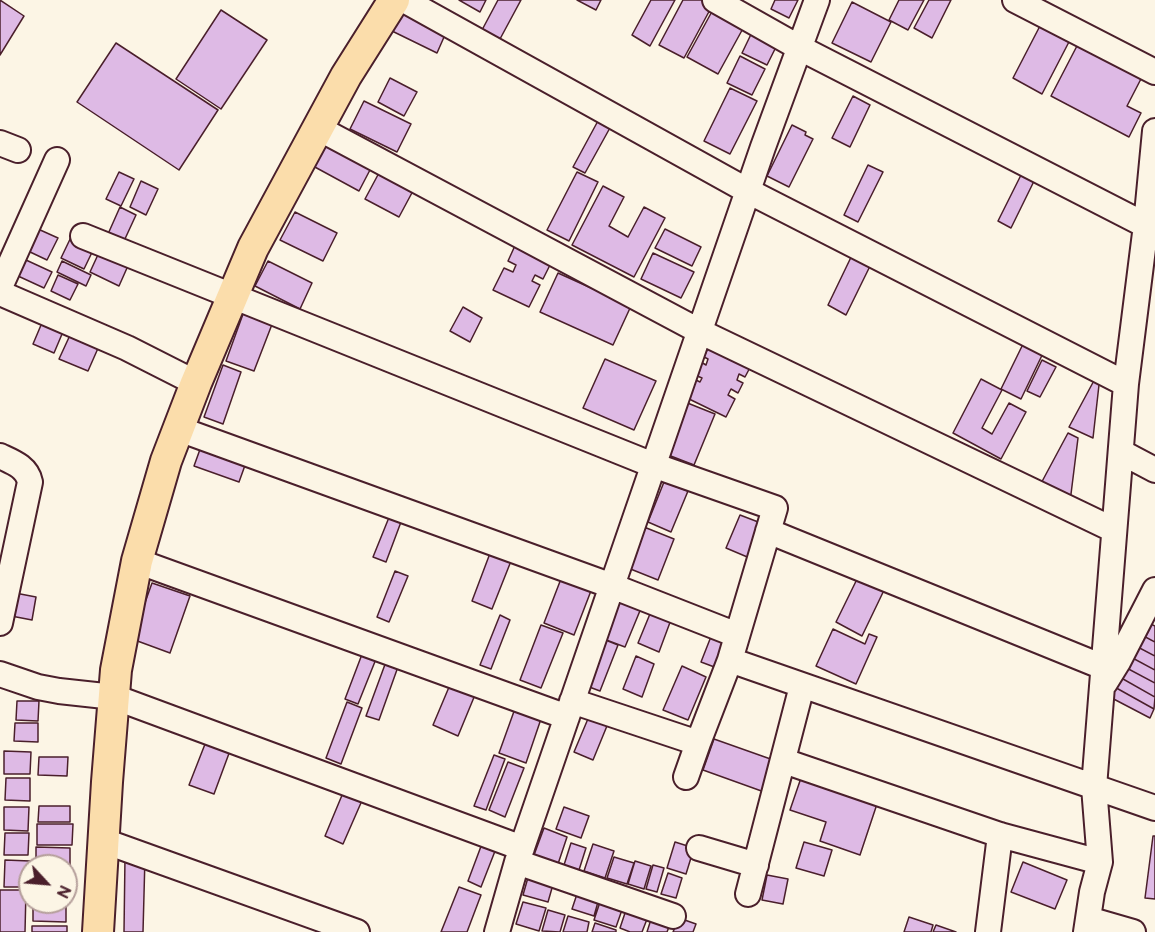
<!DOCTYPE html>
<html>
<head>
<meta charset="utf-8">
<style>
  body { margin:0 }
  #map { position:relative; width:1155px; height:932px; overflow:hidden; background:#fcf5e5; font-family:"Balsamiq Sans",sans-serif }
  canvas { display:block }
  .north { position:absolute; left:18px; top:854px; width:60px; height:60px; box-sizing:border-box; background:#fcf5e5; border:2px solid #b59f9b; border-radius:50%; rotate:116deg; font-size:16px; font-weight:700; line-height:24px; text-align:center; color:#4a1f2b }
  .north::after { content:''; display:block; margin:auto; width:21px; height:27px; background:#4a1f2b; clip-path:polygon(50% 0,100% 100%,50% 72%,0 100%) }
</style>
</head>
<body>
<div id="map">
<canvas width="1155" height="932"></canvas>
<div class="north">N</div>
</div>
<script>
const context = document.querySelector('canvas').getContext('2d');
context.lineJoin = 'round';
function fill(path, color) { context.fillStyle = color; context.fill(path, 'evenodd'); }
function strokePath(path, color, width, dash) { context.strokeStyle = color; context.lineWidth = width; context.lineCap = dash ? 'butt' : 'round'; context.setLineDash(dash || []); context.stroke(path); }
const building = new Path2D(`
  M0,0L24,16L0,55Z
  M459,0H486L480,12Z
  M498,0H521L500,39L482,30Z
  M577,0H601L596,10Z
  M651,0H675L650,46L632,35Z
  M683,0H702L712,6L684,58L659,45Z
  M775,0H798L789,18L771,9Z
  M899,0H924L908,30L889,20Z
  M929,0H951L932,38L914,28Z
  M852,2L891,22L871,62L832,43Z
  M715,6L746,23L718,74L687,57Z
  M404,7L448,28L437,53L392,31Z
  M221,10L267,40L221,109L176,79Z
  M1042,22L1071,38L1042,94L1013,78Z
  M755,26L780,39L767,65L742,53Z
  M1079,42L1143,75L1127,106L1141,113L1129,137L1051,96Z
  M116,43L218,110L179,170L77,102Z
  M740,56L765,69L752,95L727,83Z
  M390,78L417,92L404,116L378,102Z
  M730,88L757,101L730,154L704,141Z
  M853,96L870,105L850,147L832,138Z
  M364,101L411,124L397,152L350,129Z
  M599,119L611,126L585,173L573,167Z
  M792,125L806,132L805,135L813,139L789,187L767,176Z
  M325,143L371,168L359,191L313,166Z
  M868,165L883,172L858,222L844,215Z
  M1025,167L1038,173L1011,228L998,221Z
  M380,171L414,189L399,217L365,199Z
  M119,172L134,179L121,206L106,199Z
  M577,172L598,182L569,241L547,230Z
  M141,181L158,189L146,215L130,207Z
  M603,186L624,197L609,226L628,237L644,207L665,218L634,277L572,245Z
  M120,207L136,215L124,241L108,234Z
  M295,212L337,233L323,261L280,240Z
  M38,229L58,238L47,260L28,251Z
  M665,229L701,247L692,266L655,248Z
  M73,233L96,244L84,269L61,258Z
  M518,239L554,257L543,279L535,275L532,281L540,285L529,307L493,290L504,268L513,272L516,265L508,261Z
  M102,246L131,259L119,286L90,272Z
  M854,251L873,260L846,315L828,305Z
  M653,253L694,272L681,298L641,279Z
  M26,260L52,272L44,288L18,276Z
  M62,261L91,275L86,286L57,272Z
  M268,261L312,283L300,309L255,286Z
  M558,273L631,306L613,345L540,312Z
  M58,275L78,284L70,300L51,291Z
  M247,303L276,314L254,371L226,361Z
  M463,307L482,318L470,342L450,331Z
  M44,318L65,327L54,353L33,344Z
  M71,333L99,346L88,371L59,359Z
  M1026,338L1046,347L1021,399L1001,389Z
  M712,339L754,360L745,377L739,374L737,380L743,383L738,393L731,389L728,395L735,399L726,417L685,397L694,379L700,382L702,378L695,375L701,362L706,365L708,359L704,357Z
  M605,359L656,381L634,430L583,408Z
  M1042,360L1056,367L1040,397L1027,391Z
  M223,365L241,372L223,424L204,417Z
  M1097,375L1100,376L1093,438L1069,427Z
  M981,379L1002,390L982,428L992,434L1009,403L1026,412L1001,459L953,433Z
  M685,402L715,414L694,465L663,453Z
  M1068,433L1078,438L1070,502L1038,489Z
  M203,441L248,457L239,482L194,466Z
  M664,482L688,491L671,532L648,522Z
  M392,510L404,514L386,562L373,557Z
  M740,515L766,525L752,559L726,548Z
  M644,527L674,539L658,580L628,568Z
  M492,548L513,556L492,609L472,601Z
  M395,571L408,576L389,622L377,617Z
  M564,571L594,583L574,635L544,623Z
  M861,571L887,584L862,636L836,622Z
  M152,583L190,596L170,653L132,639Z
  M619,591L644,601L625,647L601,638Z
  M10,592L36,597L32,620L6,615Z
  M652,609L672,617L659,652L638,643Z
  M500,615L510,620L491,669L480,665Z
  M1145,621L1155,626V642L1138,633Z
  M541,625L563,633L541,688L520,680Z
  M833,629L865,644L869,634L877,637L856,684L816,666Z
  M1138,633L1155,642V656L1132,644Z
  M712,634L728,640L717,668L701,662Z
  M603,639L618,645L600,691L584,685Z
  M1132,644L1155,656V670L1127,655Z
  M364,649L378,654L358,704L345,699Z
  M1127,655L1155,670V683L1121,665Z
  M636,656L654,664L642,697L623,689Z
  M387,659L399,664L379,720L366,716Z
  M1121,665L1155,683V697L1116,675Z
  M682,666L706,677L688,720L663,710Z
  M1116,675L1155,697L1154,709L1111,685Z
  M452,680L477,690L458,736L433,725Z
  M1111,685L1154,709L1150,718L1106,695Z
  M17,701H39L38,721L16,720Z
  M347,702L362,708L341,764L326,758Z
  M517,703L543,713L526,763L499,753Z
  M590,714L609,721L593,760L574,752Z
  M15,723H38V742L14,741Z
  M207,739L231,748L214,794L189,785Z
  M714,739L779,762L767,793L703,770Z
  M4,751L31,752L30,774H4Z
  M494,755L505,759L486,810L474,806Z
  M39,757H68L67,776L38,775Z
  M508,762L524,768L505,817L489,810Z
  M802,775L878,801L860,855L820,841L826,822L790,810Z
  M6,778H30V801L5,800Z
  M345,788L364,796L343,844L325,836Z
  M39,806H70V822H38Z
  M4,807H29L28,831L4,830Z
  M564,807L589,816L581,838L556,829Z
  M37,824H73L72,845H37Z
  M544,828L567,837L558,864L534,855Z
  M5,833H29L28,855H4Z
  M1153,836H1155V899L1145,898Z
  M483,841L497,846L481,887L468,881Z
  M675,842L694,848L686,874L667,868Z
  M804,842L832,850L824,876L796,868Z
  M571,843L586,848L579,870L564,865Z
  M593,844L614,851L605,878L584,871Z
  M36,847L70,848V865L36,864Z
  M125,857H145L143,932H124Z
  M614,857L634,863L627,884L607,878Z
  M5,860L30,861L29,887H4Z
  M635,861L651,866L644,889L628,884Z
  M1023,862L1067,880L1055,909L1011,892Z
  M653,865L664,868L657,892L646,889Z
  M66,867H69V887H66Z
  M668,873L682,878L676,898L661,894Z
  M529,874L554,881L548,902L523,895Z
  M767,875L788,879L783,904L762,900Z
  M459,887L481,895L467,932H441Z
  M579,888L600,895L594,916L572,909Z
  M0,890H26L25,932H0Z
  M601,899L623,907L616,927L594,920Z
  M33,902H66V922L33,921Z
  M523,902L546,908L539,931L516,924Z
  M627,907L649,914L642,932H630L620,928Z
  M548,910L565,915L560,932L542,931Z
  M653,913L672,919L667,932H647Z
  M568,916L589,922L587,932H563Z
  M909,917L933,925L931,932H904Z
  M679,918L696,924L693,932H673Z
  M595,923L616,930V932H592Z
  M936,925L956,932H933Z
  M32,926H67V932H32Z`);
fill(building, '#debae5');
strokePath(building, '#4a1f2b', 1.5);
const minor = new Path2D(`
  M404,0L748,191L1126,384
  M715,0L800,48L1155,230
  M1015,0L1155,72
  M318,128L699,331L1114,530
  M0,143L18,150
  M83,236L653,465L775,508L730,660L1155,808
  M0,287L57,160
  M0,293L127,348L196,383
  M179,429L612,586L737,635
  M1121,452L1155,470
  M0,456C13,462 27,467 30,482L0,623
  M768,531L1103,667
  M137,561L567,717
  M0,674L38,687L59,691L114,697L522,848
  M1105,683L1118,662L1155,590
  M572,701L698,743L730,660
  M784,761L1000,835L1100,862
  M686,777L698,743
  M104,841L357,932
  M699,848L756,865
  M517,862L673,916
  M748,894L802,686
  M1088,919L1133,932
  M497,932L517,862L626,545L763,147L817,0
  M988,932L1000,835
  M1086,932L1092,892L1100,862L1094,787L1126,384L1146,225L1155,131`);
const major = new Path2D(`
  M98,932L107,782L116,670L137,561L166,461L196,383L253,248L346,76L394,0`);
strokePath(minor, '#4a1f2b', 28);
strokePath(major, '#4a1f2b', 34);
strokePath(minor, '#fcf5e5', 24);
strokePath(major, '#fbddab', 30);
</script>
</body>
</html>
